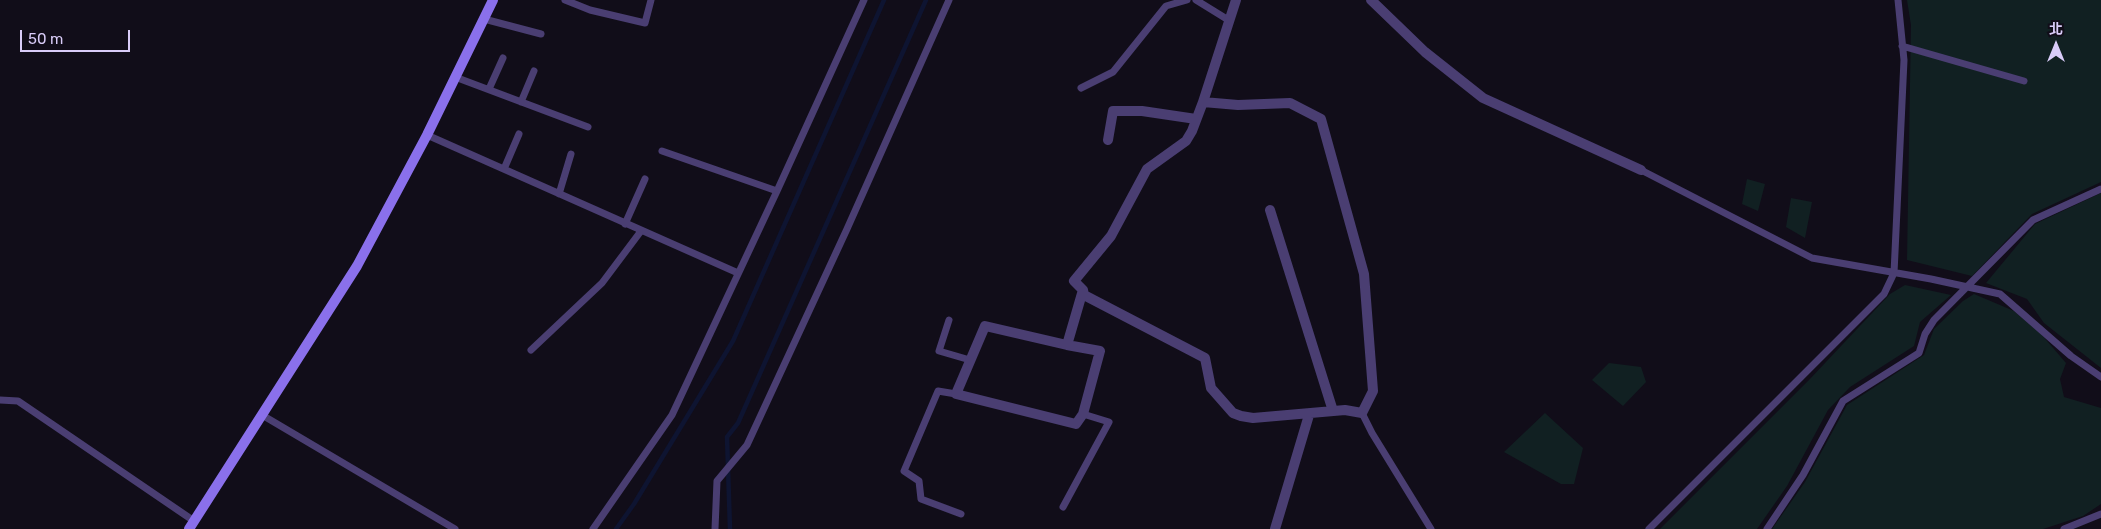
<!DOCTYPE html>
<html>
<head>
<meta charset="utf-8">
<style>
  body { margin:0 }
  #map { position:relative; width:2101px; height:529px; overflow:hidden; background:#110d19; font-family:Rubik,"Noto Sans TC",sans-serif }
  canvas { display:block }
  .north { position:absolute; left:2031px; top:20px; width:50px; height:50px; -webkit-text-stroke:4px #110d19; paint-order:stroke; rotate:0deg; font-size:14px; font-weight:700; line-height:20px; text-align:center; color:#d9ccf8 }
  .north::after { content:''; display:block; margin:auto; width:18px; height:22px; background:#d9ccf8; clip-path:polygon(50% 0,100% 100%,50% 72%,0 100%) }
  .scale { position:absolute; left:20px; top:30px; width:110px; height:22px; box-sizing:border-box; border:2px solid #d9ccf8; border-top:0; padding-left:6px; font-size:15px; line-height:18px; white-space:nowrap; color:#d9ccf8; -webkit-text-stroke:4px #110d19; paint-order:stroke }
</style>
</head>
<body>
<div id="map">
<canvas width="2101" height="529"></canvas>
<div class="north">北</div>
<div class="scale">50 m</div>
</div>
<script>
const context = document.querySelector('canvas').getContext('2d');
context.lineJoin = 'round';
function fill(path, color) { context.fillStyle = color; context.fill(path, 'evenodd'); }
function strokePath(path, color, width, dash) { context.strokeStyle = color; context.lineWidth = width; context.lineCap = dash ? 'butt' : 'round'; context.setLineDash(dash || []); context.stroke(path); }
fill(new Path2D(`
  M1907,0H2101V182L2032,214L1972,276L1907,260L1911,25Z
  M1747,179L1765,184L1758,211L1742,204Z
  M2101,193V368L2044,323L2027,299L1986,283L2035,224Z
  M1791,198L1812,202L1805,238L1786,227Z
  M1905,285L1951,295L1920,322L1914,346L1850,387L1828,410L1787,486L1757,529H1660L1809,380L1890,294Z
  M1974,294L2014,311L2041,334L2066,363L2060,379L2064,397L2101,408V504L2083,516L2043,529H1772L1805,482L1847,405L1924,355L1934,329L1963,301Z
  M1609,363L1641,367L1646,382L1623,406L1592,380Z
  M1545,413L1583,448L1574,484H1561L1504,452Z`), '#112022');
strokePath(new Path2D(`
  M616,529L634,504L733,341L884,0
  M730,529L727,437L738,423L926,0`), '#0e1431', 4.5);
strokePath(new Path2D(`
  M565,0L590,10L645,23L651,0
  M1196,0L1230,21
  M484,19L541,34
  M1902,46L2024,81
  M455,77L588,127
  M1081,88L1113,72L1166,6L1187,0
  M489,89L503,58
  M521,102L534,71
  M427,135L738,273
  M662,151L777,191
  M504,169L519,134
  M1641,170L1812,258L1931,279L2000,294L2071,356L2101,377
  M559,194L571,154
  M625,224L645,179
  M949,320L939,351L970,360
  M531,350L602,283L641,231
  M956,394L938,391L904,471L919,481L921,499L961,514
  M0,400L18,401L194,521
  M1362,413L1372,433L1431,529
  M262,415L455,529
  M1063,507L1109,422L1083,414
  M593,529L672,415L777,191L864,0
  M715,529L717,481L747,445L847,229L949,0
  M1649,529L1884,294L1894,273L1904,60L1898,0
  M1767,529L1803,475L1843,401L1919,353L1925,334L1934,320L2033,220L2101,189
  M2064,529L2101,514`), '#4a3e72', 7);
strokePath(new Path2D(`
  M1371,0L1425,52L1483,98L1641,170
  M1203,102L1192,131L1186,141L1147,169L1111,236L1074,281L1083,290L1084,295L1205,358L1211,388L1233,413L1241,416L1253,418L1345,410L1362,413L1373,391L1364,274L1321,119L1290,103L1238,105L1203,102L1236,0
  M1108,140L1113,111H1142L1196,119
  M1270,210L1333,411
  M1067,345L1100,351L1083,414L1076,424L956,394L985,326L1067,345L1083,290
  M1275,529L1309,415`), '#4a3e72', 10);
strokePath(new Path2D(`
  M189,529L357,266L427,135L493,0`), '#8a70eb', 10);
</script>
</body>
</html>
